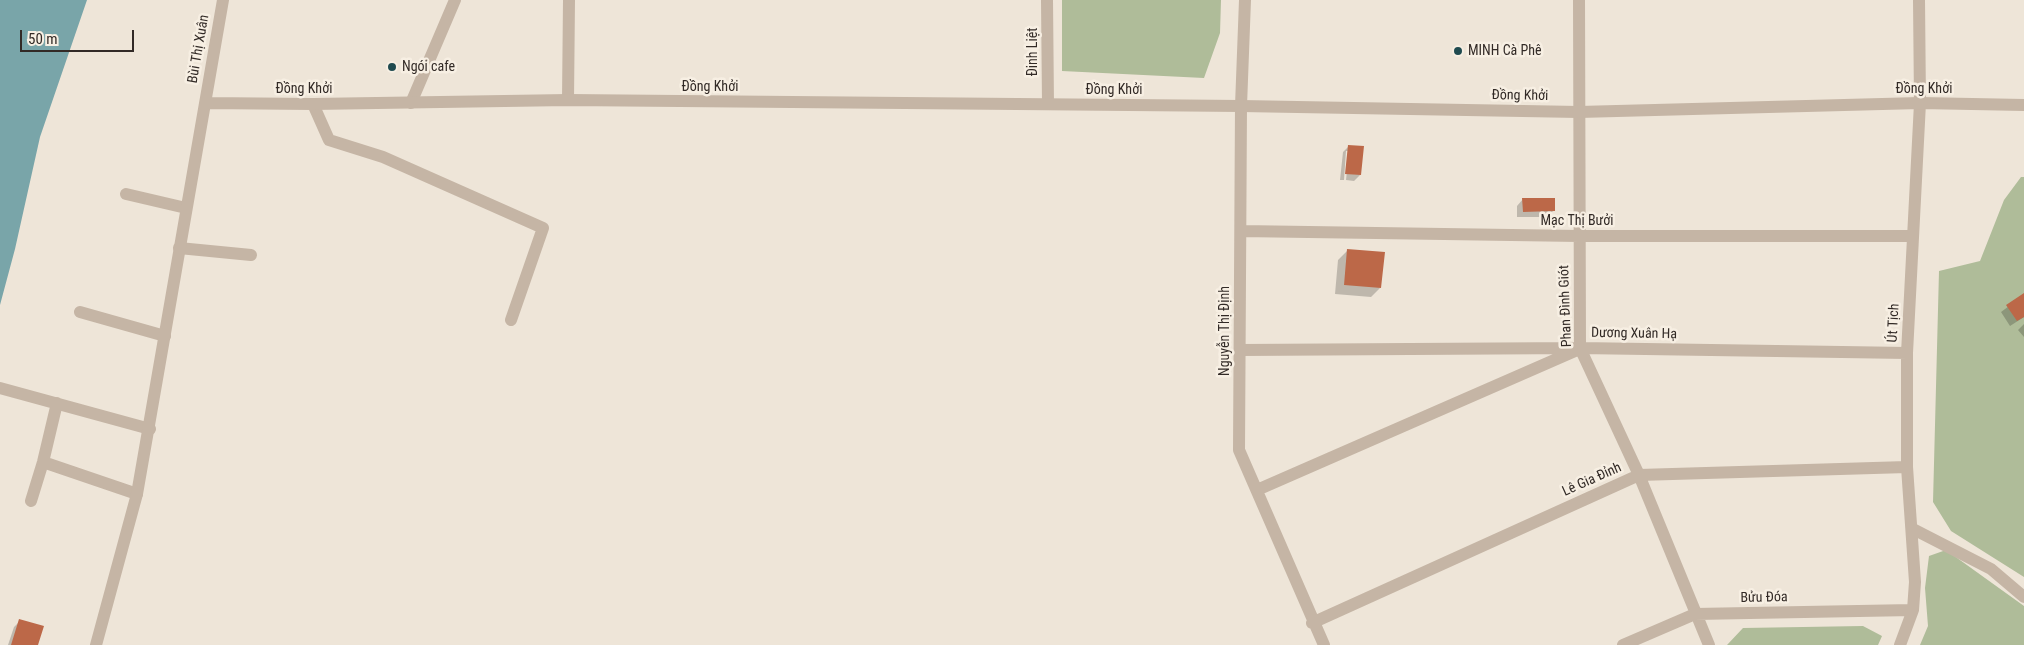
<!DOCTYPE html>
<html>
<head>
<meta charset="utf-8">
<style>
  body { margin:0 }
  #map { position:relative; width:2024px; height:645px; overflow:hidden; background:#eee5d8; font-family:"Roboto Condensed",sans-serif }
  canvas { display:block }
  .scale { position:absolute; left:20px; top:30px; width:114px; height:22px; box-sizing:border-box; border:2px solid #322a26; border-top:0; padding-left:6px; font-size:15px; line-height:18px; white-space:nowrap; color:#322a26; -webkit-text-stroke:4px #f7efe3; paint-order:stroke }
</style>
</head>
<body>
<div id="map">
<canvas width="2024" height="645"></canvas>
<div class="scale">50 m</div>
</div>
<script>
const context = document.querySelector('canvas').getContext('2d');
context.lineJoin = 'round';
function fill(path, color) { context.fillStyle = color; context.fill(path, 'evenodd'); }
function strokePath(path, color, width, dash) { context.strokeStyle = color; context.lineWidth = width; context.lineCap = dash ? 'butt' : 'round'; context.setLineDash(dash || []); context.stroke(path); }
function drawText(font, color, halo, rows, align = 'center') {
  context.font = font + ' "Roboto Condensed",sans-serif'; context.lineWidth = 5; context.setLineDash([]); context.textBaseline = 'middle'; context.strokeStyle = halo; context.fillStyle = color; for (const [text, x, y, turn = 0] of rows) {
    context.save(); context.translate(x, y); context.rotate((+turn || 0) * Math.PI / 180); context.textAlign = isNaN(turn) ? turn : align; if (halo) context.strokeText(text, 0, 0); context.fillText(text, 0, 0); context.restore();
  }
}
fill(new Path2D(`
  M1062,0H1221L1220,33L1204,78L1062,71Z
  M2021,177H2024V577L1951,531L1933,502L1939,271L1980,261L2004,200Z
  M1946,550L2024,606V645H1920L1928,626L1925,588L1929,556Z
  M1863,626L1882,636L1878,645H1727L1743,628Z`), '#afbc99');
fill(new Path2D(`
  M0,0H87L40,137L15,249L0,305Z`), '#79a5a9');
fill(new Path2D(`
  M1349,146L1362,148L1360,175L1354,181L1346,180L1349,151H1346L1344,180H1340L1343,152Z
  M1523,199L1553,211L1547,217H1517V206Z
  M1348,250L1380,288L1371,297L1335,294L1338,260Z
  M2024,295V317L2010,326L2001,312Z
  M2024,324V337L2018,330Z
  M20,621L37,645H8L14,627Z`), '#0003');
fill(new Path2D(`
  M1348,145L1364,146L1361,175L1345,174Z
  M1522,198H1555V211L1523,212Z
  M1347,249L1385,252L1381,288L1344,285Z
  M2024,293V317L2017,321L2006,305Z
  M19,619L44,626L38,645H11Z`), '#bc6848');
strokePath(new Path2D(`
  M1047,0L1048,104
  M1245,0L1241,106L1239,450L1324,645
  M1579,0L1580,348L1639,475L1709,645
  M568,100L569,0
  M411,103L455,0
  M313,104L329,140L383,157L543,228L511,320
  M126,194L186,208
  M1241,231L1579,236H1913
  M179,248L251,255
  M80,312L165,336
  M1240,350L1580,348L1907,353
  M0,388L150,429
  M43,462L137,494
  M1257,490L1575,351
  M31,501L43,462L57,403
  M1913,529L1991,569L2024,597
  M1312,623L1639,475L1907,467
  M1623,645L1695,614L1913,610
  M1900,645L1913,610L1915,582L1907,467V353L1920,103L1919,0`), '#c5b5a5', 12);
strokePath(new Path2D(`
  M205,103L313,104L568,100L1241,106L1579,112L1920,103L2024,105
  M96,645L137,494L223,0`), '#c5b5a5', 12);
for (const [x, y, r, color] of [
  [1458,51,5,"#1f4a4f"],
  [392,67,5,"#1f4a4f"]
]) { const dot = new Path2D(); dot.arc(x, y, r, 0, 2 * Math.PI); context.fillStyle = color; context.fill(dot); strokePath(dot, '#f7efe3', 2); }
drawText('14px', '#322a26', '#f7efe3', [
  ["Bùi Thị Xuân",199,49,-80],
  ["Đinh Liệt",1033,52,-90],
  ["Đồng Khởi",710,87],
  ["Đồng Khởi",304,89],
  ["Đồng Khởi",1924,89],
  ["Đồng Khởi",1114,90],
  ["Đồng Khởi",1520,96,1],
  ["Mạc Thị Bưởi",1577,221],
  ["Phan Đình Giót",1566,306,-92],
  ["Út Tịch",1894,323,-87],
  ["Nguyễn Thị Định",1225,331,-90],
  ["Dương Xuân Hạ",1634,334,1],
  ["Lê Gia Đỉnh",1592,480,-24],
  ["Bửu Đóa",1764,598,-1]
]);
drawText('14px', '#322a26', '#f7efe3', [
  ["MINH Cà Phê",1468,51],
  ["Ngói cafe",402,67]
], 'left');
</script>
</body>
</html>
